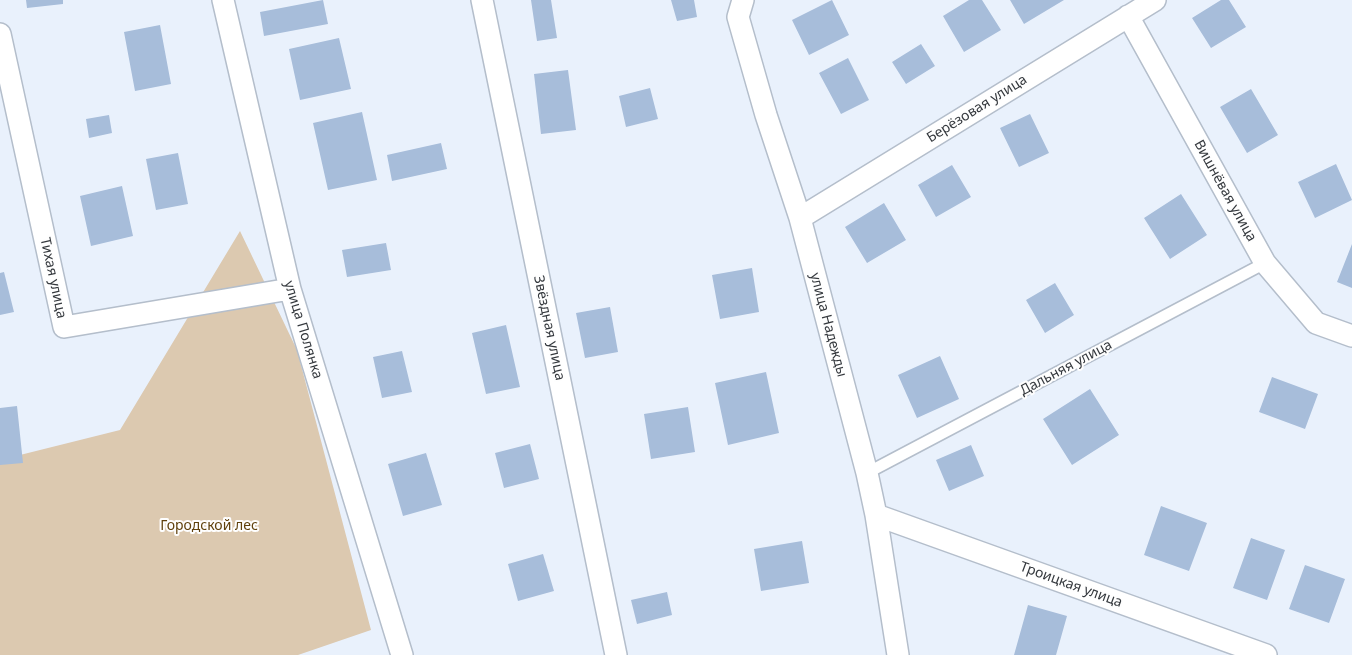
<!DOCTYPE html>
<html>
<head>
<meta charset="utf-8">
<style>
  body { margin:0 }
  canvas { display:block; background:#e9f1fc }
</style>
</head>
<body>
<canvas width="1352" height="655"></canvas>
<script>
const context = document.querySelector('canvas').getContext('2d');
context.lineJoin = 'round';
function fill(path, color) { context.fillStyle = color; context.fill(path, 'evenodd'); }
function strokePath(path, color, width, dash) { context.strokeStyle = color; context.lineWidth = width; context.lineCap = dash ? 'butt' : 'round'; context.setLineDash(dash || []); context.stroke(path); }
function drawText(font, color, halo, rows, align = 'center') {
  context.font = font + ' "Noto Sans",sans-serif'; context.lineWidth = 4; context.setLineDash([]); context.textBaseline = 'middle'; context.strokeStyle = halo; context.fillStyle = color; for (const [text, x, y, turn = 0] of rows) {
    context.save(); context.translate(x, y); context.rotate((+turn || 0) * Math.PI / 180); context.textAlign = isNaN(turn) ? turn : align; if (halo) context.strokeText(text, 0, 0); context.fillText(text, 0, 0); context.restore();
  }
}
fill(new Path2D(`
  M240,231L297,350L371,630L298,655H0V460L120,430Z`), '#dcc9b0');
fill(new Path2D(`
  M26,0H63V4L27,8Z
  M323,0L328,24L264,36L260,12Z
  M531,0H551L557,38L537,41Z
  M671,0H694L697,17L677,21Z
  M832,0L849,35L809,55L792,20Z
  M969,0H982L1001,30L964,52L943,16Z
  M1010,0H1064L1024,24Z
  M1221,0H1229L1246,27L1211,48L1192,18Z
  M160,25L171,84L135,91L124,32Z
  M339,38L351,89L300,100L289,49Z
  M921,44L935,66L906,84L892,62Z
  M848,58L869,100L841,114L819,73Z
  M568,70L576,130L541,134L534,74Z
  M650,88L658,119L626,127L619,96Z
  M1251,89L1278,135L1247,153L1220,107Z
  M362,112L377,180L328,190L313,123Z
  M1030,114L1049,153L1019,167L1000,128Z
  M109,115L112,133L89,138L86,119Z
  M441,143L447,169L392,181L387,155Z
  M178,153L188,204L156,210L146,159Z
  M1336,164L1352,200L1315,218L1298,182Z
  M952,165L971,197L936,217L918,185Z
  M122,186L133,236L91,246L80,196Z
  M1181,194L1207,235L1170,259L1144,218Z
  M884,203L906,240L867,263L845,227Z
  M386,243L391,270L347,277L342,250Z
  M1352,244V288L1337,282Z
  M752,268L759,312L720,319L712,275Z
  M4,272L14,312L0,315V273Z
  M1055,283L1074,315L1045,333L1026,300Z
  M610,307L618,352L585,358L576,313Z
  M506,325L520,387L486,394L472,333Z
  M402,351L412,392L382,398L373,357Z
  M940,356L959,399L917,418L898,375Z
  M766,372L779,433L728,445L715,383Z
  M1272,377L1318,394L1305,429L1259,412Z
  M1090,389L1119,435L1072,465L1043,419Z
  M17,406L23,463L0,465V408Z
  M688,407L695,452L651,459L644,414Z
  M530,444L539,479L504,488L495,453Z
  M971,445L984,476L949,491L936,460Z
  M426,453L442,505L403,516L388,464Z
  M1161,506L1207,523L1189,571L1144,555Z
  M1251,538L1285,550L1267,600L1233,588Z
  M802,541L809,583L761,591L754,549Z
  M543,554L554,591L518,601L508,564Z
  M1305,565L1345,579L1329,623L1289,609Z
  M667,592L672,615L637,624L631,600Z
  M1028,605L1067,616L1056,655H1014Z`), '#a7bdda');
const service = new Path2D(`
  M867,473L1265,263`);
const minor = new Path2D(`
  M223,0L290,289L402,655
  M482,0L616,655
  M743,0L738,17L766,115L800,218L867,473L876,515L898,655
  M1128,16L1265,263L1316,323L1352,336
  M0,34L64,327L290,289
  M800,218L1155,0
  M876,515L1266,655`);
strokePath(service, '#b4becb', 14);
strokePath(minor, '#b4becb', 24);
strokePath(service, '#fff', 11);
strokePath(minor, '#fff', 21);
drawText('14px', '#34383d', '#fefefe', [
  ["Берёзовая улица",977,109,-32],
  ["Вишнёвая улица",1225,191,61],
  ["Тихая улица",53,278,78],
  ["улица Надежды",828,325,75],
  ["Звёздная улица",549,328,78],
  ["улица Полянка",303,330,73],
  ["Дальняя улица",1066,368,-28],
  ["Троицкая улица",1071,585,20]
]);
drawText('14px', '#60410c', '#fefefe', [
  ["Городской лес",209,526]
]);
</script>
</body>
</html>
